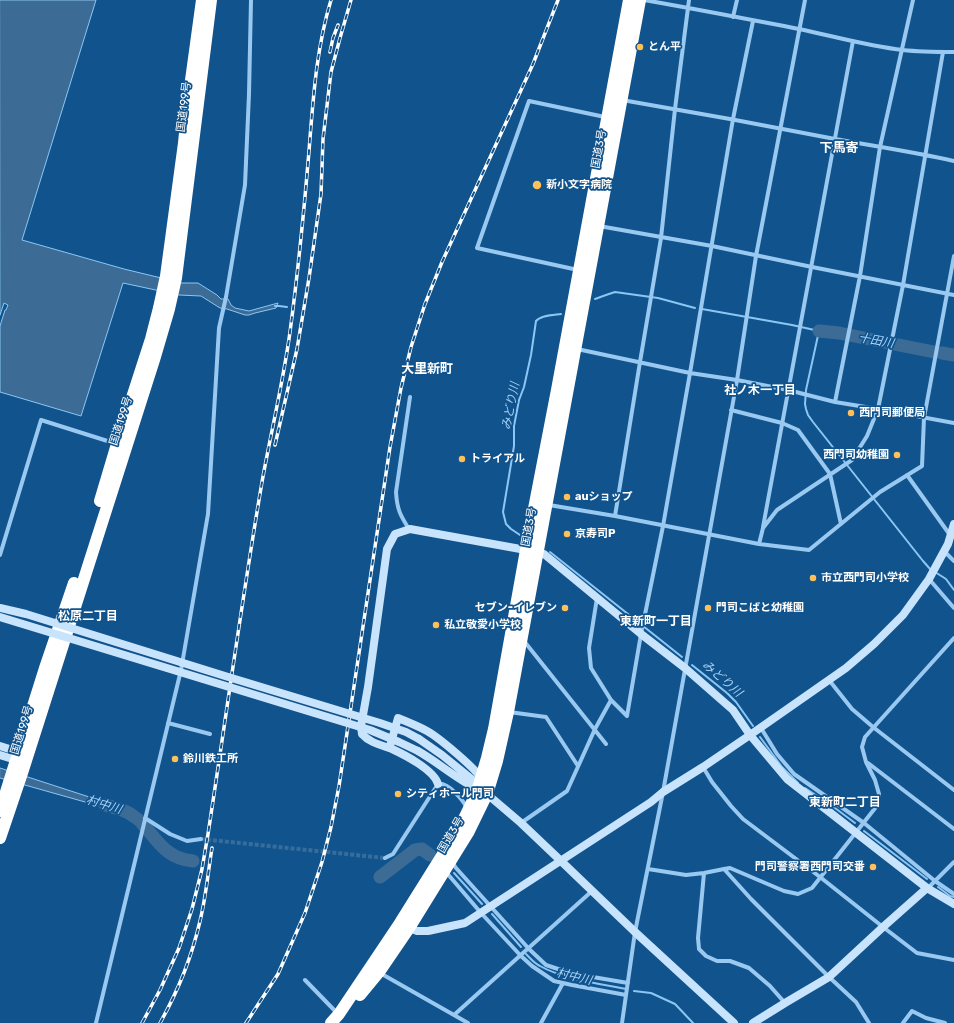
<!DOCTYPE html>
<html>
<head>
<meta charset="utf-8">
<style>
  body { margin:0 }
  canvas { display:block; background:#11538c }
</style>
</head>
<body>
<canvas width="954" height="1023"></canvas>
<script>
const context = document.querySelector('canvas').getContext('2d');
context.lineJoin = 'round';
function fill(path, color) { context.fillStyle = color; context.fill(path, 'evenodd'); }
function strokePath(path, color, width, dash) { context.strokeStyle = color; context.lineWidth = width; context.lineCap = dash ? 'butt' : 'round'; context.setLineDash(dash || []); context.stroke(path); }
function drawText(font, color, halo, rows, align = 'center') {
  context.font = font + ' Rubik,"Noto Sans JP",sans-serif'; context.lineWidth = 3.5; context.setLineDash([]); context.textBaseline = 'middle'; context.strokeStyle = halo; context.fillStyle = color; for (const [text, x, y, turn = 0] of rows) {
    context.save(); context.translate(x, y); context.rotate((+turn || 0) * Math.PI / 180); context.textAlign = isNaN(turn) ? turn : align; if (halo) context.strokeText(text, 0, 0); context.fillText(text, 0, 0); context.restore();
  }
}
const water = new Path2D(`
  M0,0H96L22,240L124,269L182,283H198L217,295L221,299H228L231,305L235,308L249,311L278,303L276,308L255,313L249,315H245L227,309L220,308L201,296L179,295L123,283L81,416L0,392V326L5,310H6L8,305L4,303L0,315Z
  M0,768L117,806L121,809L117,811L0,778Z`);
fill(water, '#3c6c96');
strokePath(water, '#8bc6f5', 1);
strokePath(new Path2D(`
  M595,299L606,295L615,292L658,298L695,308
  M275,306H279L287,307
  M702,309L792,325L819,331L806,390L805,404L806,409L808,415L813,422L923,561L931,570
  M536,321C541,315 553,315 561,314
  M520,535L511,529L506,524L503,512L514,446V426L519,400L524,387L531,355L536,321
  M550,552L682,657
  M935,572L946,579L954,590
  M692,665L727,693L736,702L753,726
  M760,737L782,767L798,783
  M805,788L831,805L855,823
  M864,831L927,879
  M454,873L482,904
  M938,887L950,896L954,897
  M492,914L521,947
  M526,954C530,958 534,963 540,966C563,979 600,984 626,989
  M634,991L651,993L675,1004L693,1023`), '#8bc6f5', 2);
strokePath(new Path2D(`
  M819,331L839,333L934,352
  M942,353L954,355
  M105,805C116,808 127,810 136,818C140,820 143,825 147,829C161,846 170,859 193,861
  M380,877L415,850L422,849L430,855`), '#3c6c96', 13);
strokePath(new Path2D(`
  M201,839L385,858`), '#356d9d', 4, [4, 2]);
strokePath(new Path2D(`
  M644,0C696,9 747,19 799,29C833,36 867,46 903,50C920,52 937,52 954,52
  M733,17L737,0
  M622,100C693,112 764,125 835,139C874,146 914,152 954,161
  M599,226L712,246L812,267L954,295
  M578,270L477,248L529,101L605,117
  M577,349L690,373L737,380L788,390L835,402L878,409L954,423
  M835,402L860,276L880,147L913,0
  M731,410L782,423L798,430L830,474L841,524
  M907,475L950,535
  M549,505L615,516L759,544L763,528L777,510L852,460L867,436L878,409L903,285L943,52
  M615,516L640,362L661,238L675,109L689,0
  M763,527L853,41
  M409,529C400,515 397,509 396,492L410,397
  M759,544L809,550L880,492L922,466L924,418L954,256
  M944,551L954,561
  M0,555L41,420L117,444
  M929,579L954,608
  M524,641L606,744
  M829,680L852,709L873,727L954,790
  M611,700L627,716L641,634L663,526L690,373L733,119L753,21
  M509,712L546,717L578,766
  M168,723L210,734
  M761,728L777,754L794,774L864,823L935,881L954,894
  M868,763L954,829
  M703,767L712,782L731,806L743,819L820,877L883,927L917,953L954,960
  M145,818L170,834L187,841L201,839
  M521,823L567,791L595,729L611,700L591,668L589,648L597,598
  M385,858L393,854L438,784C448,782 463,800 467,808
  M452,862L456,868L529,949L546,965L561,970L581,975L628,983
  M648,869L686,875L704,873L724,869L751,899L829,977L856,1002L869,1023
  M724,869L730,868L784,891L798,894L812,888L876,807L879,794L875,780L866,762L862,747L865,737L954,638
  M446,872L481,913L521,956L532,966L554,981L572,985L626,995
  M704,873L698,938L699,949L706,956L717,961H730L749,968L770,986L785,1003
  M928,888L954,862
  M380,973L468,1023
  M305,980L338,1014
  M454,1015L592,891
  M96,1023L181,670L208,514L219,328L226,297L245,185L249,94L251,0
  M541,1023L563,983
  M622,1023L635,932L663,792L737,380L756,256L805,0
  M903,1023L912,1011L926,1018L945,1023`), '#99c9f1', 4);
strokePath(new Path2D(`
  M419,739L442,755L479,785L487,794L521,823L561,861L635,932L734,1023
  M0,746L19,752L22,754
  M390,746L398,718C408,722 418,726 427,731C438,737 478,770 482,780
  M418,751C439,763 458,780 479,790
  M0,755L16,760H20
  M438,784C434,770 405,755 392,749C381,745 370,743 362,734L361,726L368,687L387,549L395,534L410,529L537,552L544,554L641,634L685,668L733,710L750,735L787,779L927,888L954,904
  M405,926L409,928L417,931H428L465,923L651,802L663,792L703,767L750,735L846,668L874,644L903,615L929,579L948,544L954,524
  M753,1023L785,1003L829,977L883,927L927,888`), '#c8e3fc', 8);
strokePath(new Path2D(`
  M100,501L117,444L151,339L159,308L166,276L184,143L188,102L202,0
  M0,811L45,668L74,583
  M0,838L22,773L154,360L169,309L176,278L211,0
  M360,995L379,972L409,928L469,831L487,794L497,761L508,712L640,0
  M331,1023L339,1014L400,923L460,827L473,800L479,785L487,758L494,729L526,550L557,390L629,0`), '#fff', 12);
const rail = new Path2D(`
  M330,52L333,38L338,25
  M275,445L297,349L309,278L321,194L323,139L331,72L340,38L351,0
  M142,1023L160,990L179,948L192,909L202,869L208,834C226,717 242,599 262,482C271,432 283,383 290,332C298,272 304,211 309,151C313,101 316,49 331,0
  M160,1023C178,991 192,956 200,921C206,897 208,872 212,848
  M246,1023L278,974L305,913L322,862L331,827L339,786L390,447L401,388L411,347L425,304L442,262L533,64L558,0`);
strokePath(rail, '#fff', 3.5);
strokePath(rail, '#11538c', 2, [6]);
strokePath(new Path2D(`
  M0,608L26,614L225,676L380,723L406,732L419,739
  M0,617L370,730L399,742L418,751`), '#c8e3fc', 8);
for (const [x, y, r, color] of [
  [640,47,4,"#ffc05a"],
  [537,185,5,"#ffc05a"],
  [851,413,4,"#ffc05a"],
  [897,455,4,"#ffc05a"],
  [462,459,4,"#ffc05a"],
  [567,497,4,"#ffc05a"],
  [567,534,4,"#ffc05a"],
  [813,578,4,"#ffc05a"],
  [565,608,4,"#ffc05a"],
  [708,608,4,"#ffc05a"],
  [436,625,4,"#ffc05a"],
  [175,759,4,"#ffc05a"],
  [398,794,4,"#ffc05a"],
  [873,867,4,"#ffc05a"]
]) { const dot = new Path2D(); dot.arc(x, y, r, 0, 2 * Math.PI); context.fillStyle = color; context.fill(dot); strokePath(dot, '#11538c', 1.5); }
drawText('bold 11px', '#fff', '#11538c', [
  ["とん平",648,47],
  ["新小文字病院",546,185],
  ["西門司郵便局",859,413],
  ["西門司幼稚園",889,455,"right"],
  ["トライアル",470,459],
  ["auショップ",575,497],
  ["京寿司P",575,534],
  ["市立西門司小学校",821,578],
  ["セブン-イレブン",557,608,"right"],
  ["門司こばと幼稚園",716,608],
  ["私立敬愛小学校",444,625],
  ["鈴川鉄工所",183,759],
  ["シティホール門司",406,794],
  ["門司警察署西門司交番",865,867,"right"]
], 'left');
drawText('11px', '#fff', '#11538c', [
  ["国道199号",184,107,-83],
  ["国道3号",599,149,-80],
  ["国道199号",121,421,-72],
  ["国道3号",529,527,-80],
  ["国道199号",22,730,-73],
  ["国道3号",451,835,-60]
]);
drawText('italic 12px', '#a5d3f9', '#11538c', [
  ["十田川",876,341,10],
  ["みどり川",511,406,-79],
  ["みどり川",722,679,41],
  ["村中川",104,805,17],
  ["村中川",574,977,13]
]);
drawText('bold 12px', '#fff', '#11538c', [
  ["社ノ木一丁目",760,391],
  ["松原二丁目",88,617],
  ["東新町一丁目",656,622],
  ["東新町二丁目",845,803]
]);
drawText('bold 13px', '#fff', '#11538c', [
  ["下馬寄",839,148],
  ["大里新町",427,369]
]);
</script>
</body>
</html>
